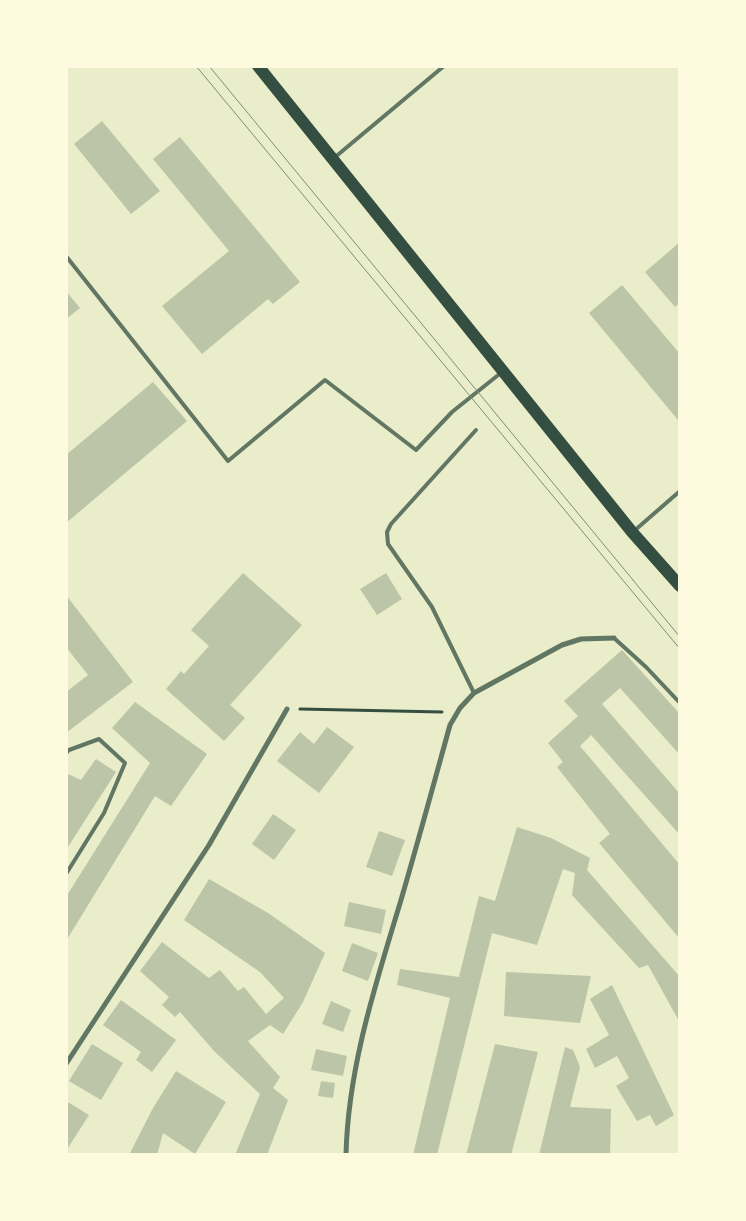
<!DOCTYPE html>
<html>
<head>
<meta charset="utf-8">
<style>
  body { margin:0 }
  #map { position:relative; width:746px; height:1221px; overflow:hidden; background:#e9edc9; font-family:Overpass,sans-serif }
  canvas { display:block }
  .frame { position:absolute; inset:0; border:68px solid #fefae0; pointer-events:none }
</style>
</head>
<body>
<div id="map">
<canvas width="746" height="1221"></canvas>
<div class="frame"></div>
</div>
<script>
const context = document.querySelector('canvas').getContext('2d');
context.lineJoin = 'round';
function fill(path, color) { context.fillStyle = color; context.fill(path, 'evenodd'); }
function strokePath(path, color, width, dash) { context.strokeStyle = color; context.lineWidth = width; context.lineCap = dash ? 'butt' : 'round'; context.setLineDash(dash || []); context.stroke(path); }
fill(new Path2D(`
  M102,121L160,191L131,214L74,144Z
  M180,137L300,282L273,304L268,299L202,354L162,306L229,251L153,159Z
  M680,242V302L675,307L645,272Z
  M622,285L680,354L678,420L589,313Z
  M66,291L80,308L66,319Z
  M153,382L187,421L66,523V455Z
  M243,573L302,625L230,705L245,718L224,741L166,689L181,671L184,674L209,646L191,630Z
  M386,573L402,599L377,615L360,589Z
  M66,595L133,682L66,733V692L88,675L66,647Z
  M622,650L680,714V755L620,688L602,704L680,794V835L591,735L580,746L680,865V939L599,843L610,834L557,767L563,762L548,743L578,716L564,701Z
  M135,702L207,754L171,806L155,796L66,941V897L150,763L112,728Z
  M327,727L354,747L319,793L277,761L300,732L314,744Z
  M96,759L116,772L66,850V773L81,780Z
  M273,814L296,830L274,860L252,844Z
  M517,827L551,838L590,858L587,870L680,977V1023L648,965L639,968L572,895L575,873L563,869L537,945L492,933L437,1155H413L450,998L397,985L400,969L459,977L479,896L495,901Z
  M379,831L405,840L392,876L366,867Z
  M209,879L268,913L325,953L303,1002L283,1034L270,1025L248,1041L280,1077L273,1088L288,1100L267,1155H235L260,1094L215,1052L180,1012L175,1017L162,1005L169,997L140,971L162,942L209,978L220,970L238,991L244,987L266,1014L284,998L260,972L184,920Z
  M349,902L386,910L381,934L344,926Z
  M352,943L378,953L368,981L342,971Z
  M506,972L591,976L580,1023L504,1016Z
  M612,985L674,1115L656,1126L650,1115L637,1121L616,1086L629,1078L617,1056L595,1068L586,1049L609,1035L590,999Z
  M121,1000L176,1040L152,1072L136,1060L141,1052L103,1025Z
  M331,1001L351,1010L343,1032L322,1024Z
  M92,1044L123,1063L101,1100L69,1081Z
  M495,1044L538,1052L511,1155H466Z
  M565,1047L573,1050L580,1067L570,1107L611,1109L610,1155H539Z
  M316,1049L347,1056L343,1076L311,1070Z
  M176,1071L226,1102L195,1154L163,1133L157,1155H129L153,1108Z
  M321,1081L335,1083L333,1098L318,1096Z
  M66,1101L89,1115L66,1151Z`), '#bcc5a7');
strokePath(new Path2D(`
  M300,709L442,712`), '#344e41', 3);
strokePath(new Path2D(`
  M334,158L444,66
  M66,256L228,461L325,380L416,450L452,412L502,372
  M634,531L680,491
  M614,638L646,667L680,703
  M66,667V668
  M474,693L432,607L388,544L387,532L391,524L476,430
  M66,753L69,750L99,739L125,763L104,813L66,874`), '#617663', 4);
strokePath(new Path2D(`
  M66,1064L209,845L287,709
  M346,1155C348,1067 376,983 401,900C418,842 434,783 450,725L460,708L474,693L562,645L581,639L614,638`), '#617663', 5);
strokePath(new Path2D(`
  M258,66L632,532L680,586`), '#344e41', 12);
strokePath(new Path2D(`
  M196,66L680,649
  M209,66L680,637`), '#7c8e77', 1);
</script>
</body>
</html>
